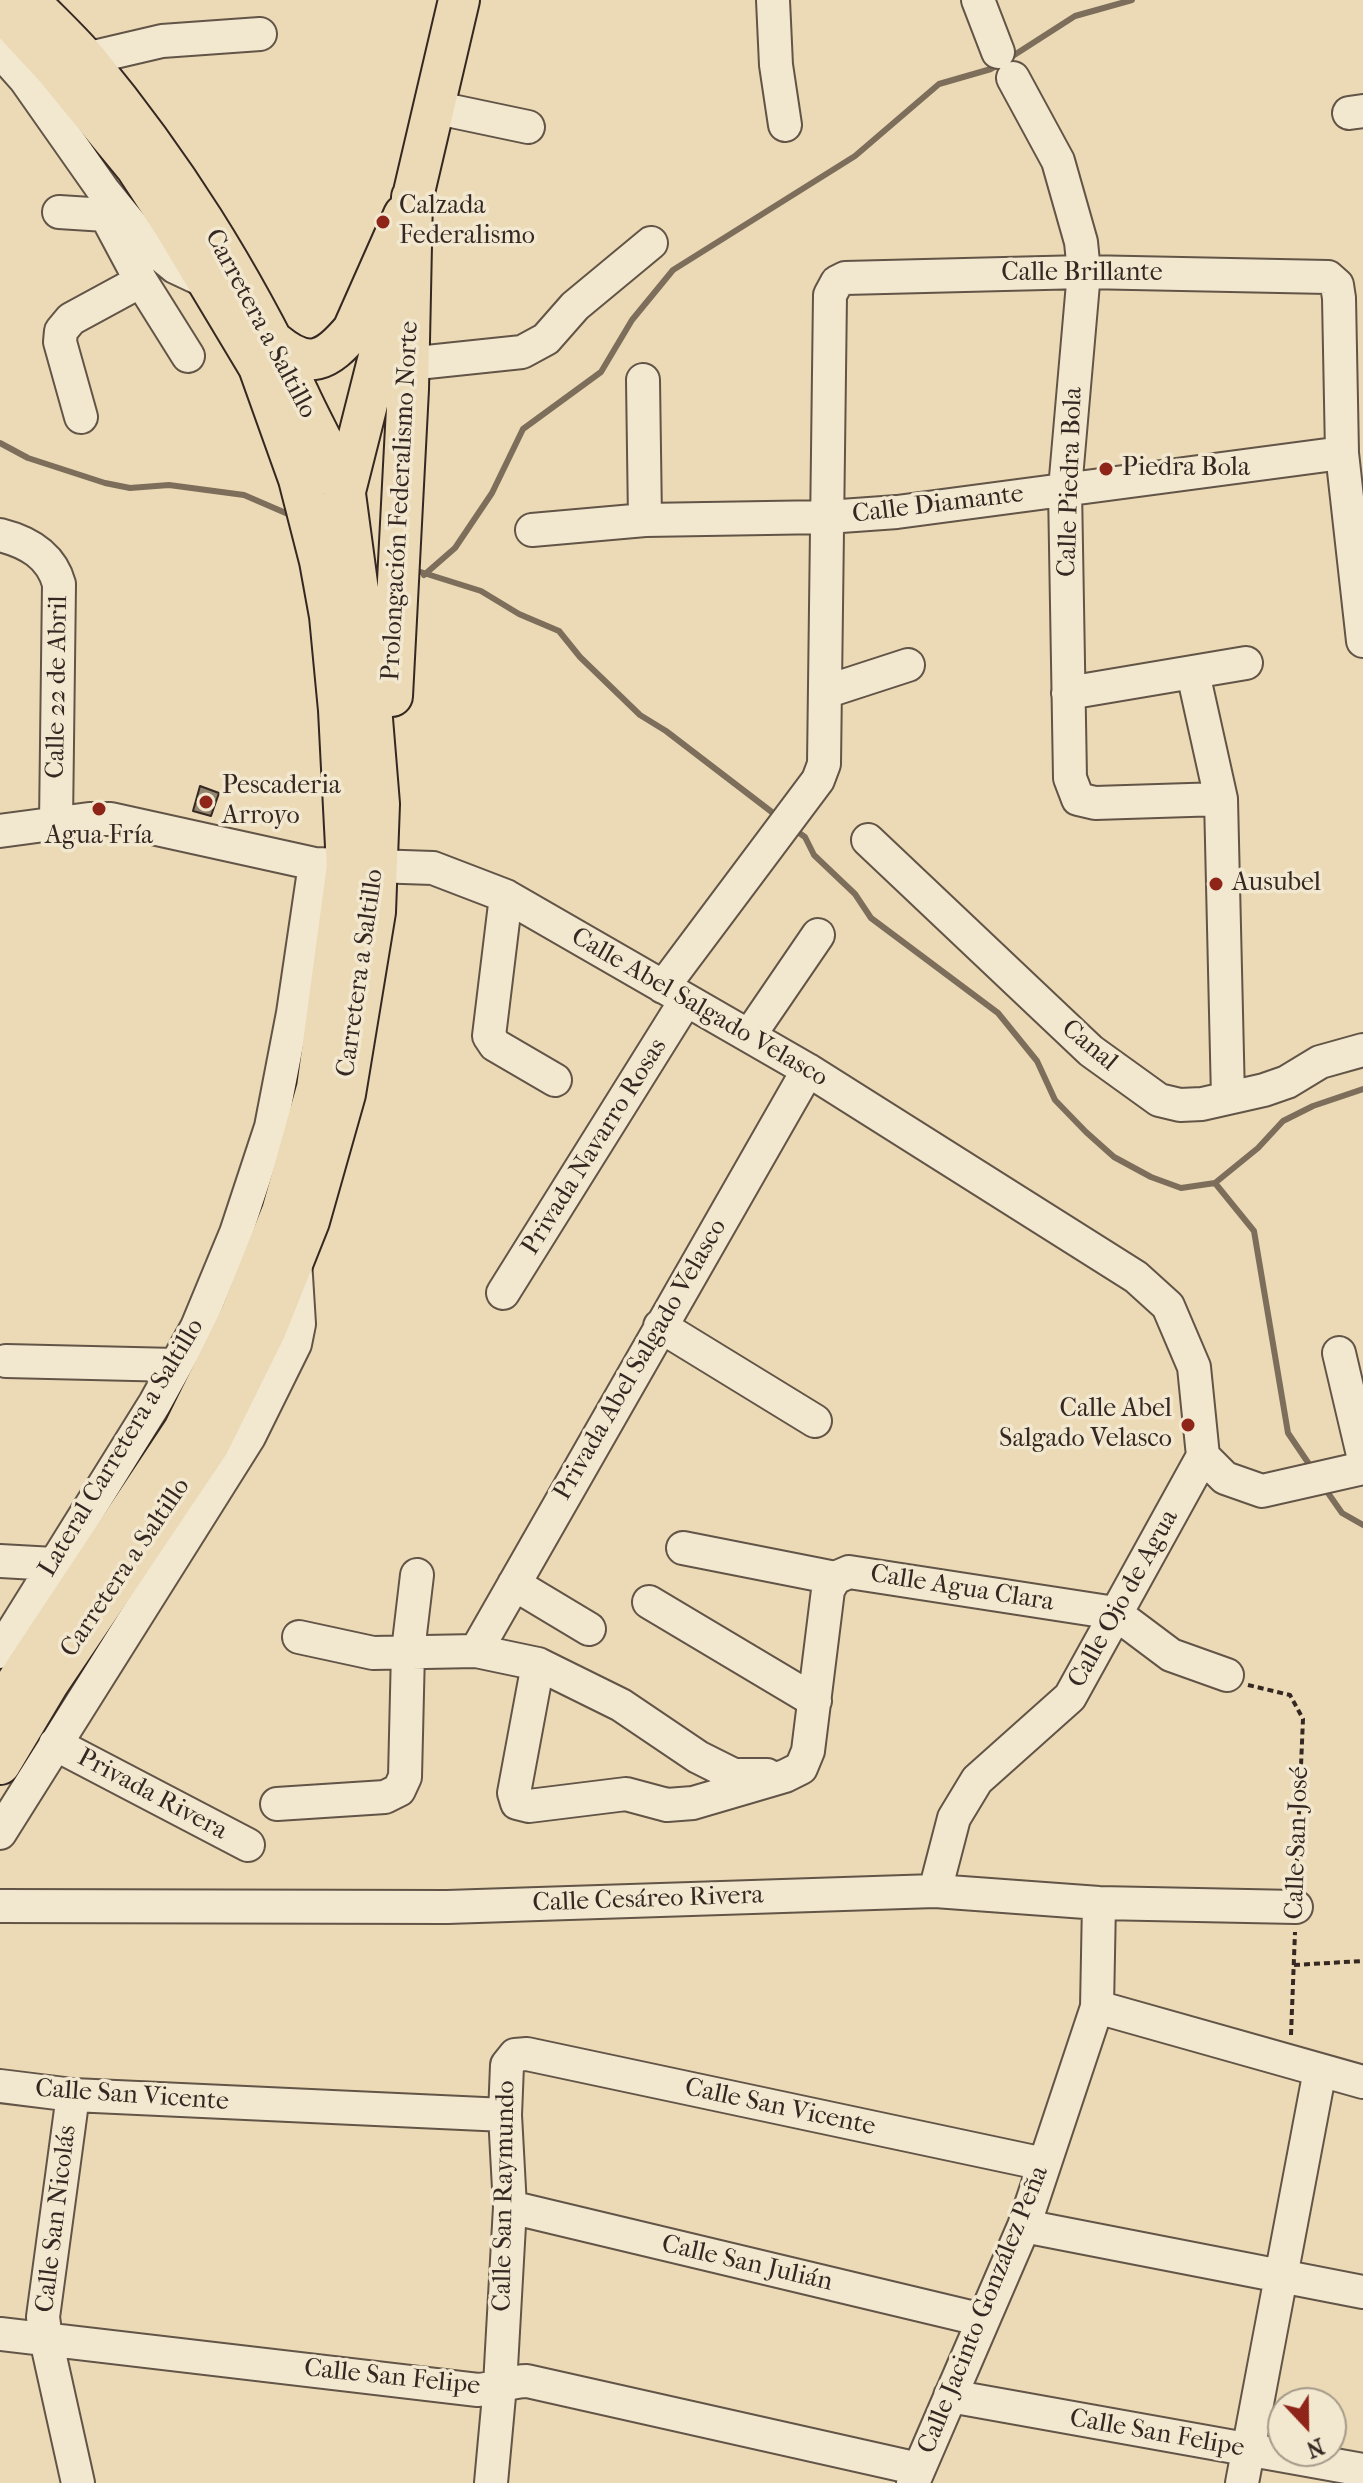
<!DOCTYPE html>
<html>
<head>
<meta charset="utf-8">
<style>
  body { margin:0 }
  #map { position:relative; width:1363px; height:2483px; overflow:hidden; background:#ebdab5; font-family:"IM FELL French Canon",serif }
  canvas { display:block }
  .north { position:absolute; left:1267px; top:2387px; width:80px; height:80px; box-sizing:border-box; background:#f2e7cf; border:2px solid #a69b8a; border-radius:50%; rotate:158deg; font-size:22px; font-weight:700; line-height:32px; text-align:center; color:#352822 }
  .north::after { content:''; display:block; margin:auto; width:28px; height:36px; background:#8f2418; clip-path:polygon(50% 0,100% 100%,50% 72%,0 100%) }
</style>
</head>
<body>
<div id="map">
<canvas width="1363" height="2483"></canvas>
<div class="north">N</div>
</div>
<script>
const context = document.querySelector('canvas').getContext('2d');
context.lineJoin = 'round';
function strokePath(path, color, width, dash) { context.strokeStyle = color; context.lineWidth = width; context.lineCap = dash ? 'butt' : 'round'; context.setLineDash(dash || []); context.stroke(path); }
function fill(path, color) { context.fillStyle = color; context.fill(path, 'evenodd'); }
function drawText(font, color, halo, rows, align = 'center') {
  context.font = font + ' "IM FELL French Canon",serif'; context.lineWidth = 7; context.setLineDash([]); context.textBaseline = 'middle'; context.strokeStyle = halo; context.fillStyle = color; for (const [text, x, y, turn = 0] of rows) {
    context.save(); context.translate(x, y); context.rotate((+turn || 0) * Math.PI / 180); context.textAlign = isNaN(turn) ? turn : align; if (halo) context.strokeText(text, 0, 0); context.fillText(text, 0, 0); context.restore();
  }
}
strokePath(new Path2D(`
  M1008,59L1075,16L1132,0
  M0,443L28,458L105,483L130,488L169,485L244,495L295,517
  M411,569L481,591L519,614L559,631L580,657L640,715L666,731L777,816
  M424,575L455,548L492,493L523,429L601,372L632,320L673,270L855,156L939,84L991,69L998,65
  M792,828L805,837L814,855L855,894L871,918L998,1013L1037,1061L1055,1100L1086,1132L1114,1157L1151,1177L1181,1188L1215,1183L1258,1148L1283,1121L1313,1106L1363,1089
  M1215,1183L1254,1231L1288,1433L1309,1464
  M1328,1493L1342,1513L1363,1525`), '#7d6e5c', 6);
const building = new Path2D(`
  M200,786L219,793L211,816L193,811Z`);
fill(building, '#94856e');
strokePath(building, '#352822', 2);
const minor = new Path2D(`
  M773,0L776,65L785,125
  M978,0L998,52
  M0,51L25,79L103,190L147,244L175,267L207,282
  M85,59L162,41L260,34
  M1013,78L1058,161L1081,242L1084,272L1065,489L1070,778L1078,799L1095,803L1221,799
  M433,107L528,127
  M1349,113L1363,111
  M59,212L106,215
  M109,221L141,281L188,356
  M408,364L522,352L546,339L575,306L651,243
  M643,380L645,520
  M81,417L60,342L61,331L71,319L141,281
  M532,530L645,520L827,517L897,512L1342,453
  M0,535C28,542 51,555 59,584L56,823
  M1193,673L1221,799L1228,1098
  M825,692L908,665
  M1068,693L1246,663
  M0,831L89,819H111L315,864L433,868L506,896L808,1070L1136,1277L1168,1306L1194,1367L1203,1456L1225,1478L1262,1491L1363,1468
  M868,840L1091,1051L1159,1100L1180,1105L1202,1104L1264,1090L1287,1082L1320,1062L1363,1050
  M506,896L489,1036L495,1045L555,1080
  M663,987L818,780L824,764L830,295L837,282L845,278L1084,272L1328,277L1337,285L1339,298L1342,453L1363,641
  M749,1036L818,935
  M503,1293L686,1000
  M660,1326L815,1421
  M1339,1353L1363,1455
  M6,1361L176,1365
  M683,1548L835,1578L849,1572L1115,1613L1171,1655L1227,1675
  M0,1561L54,1564
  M514,1584L589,1629
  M649,1602L815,1701
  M299,1637L373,1653L476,1651L538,1664L621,1705L698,1757L734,1775H767
  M476,1651L808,1070
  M0,1652L155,1403L197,1327L236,1233L271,1127L293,1013L315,864
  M538,1664L514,1793L517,1803L529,1806L626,1794L667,1805L693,1803L785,1776L801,1768L808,1751L828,1590L835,1578
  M55,1744L248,1845
  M277,1804L385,1797L399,1790L405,1777L408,1651L417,1575
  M0,1833L249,1437L295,1344L299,1324L295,1260
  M935,1891L954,1818L977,1780L1070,1697L1203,1456
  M0,1906L447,1907L935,1891L1099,1903L1296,1907
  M1097,2007L1363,2082
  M0,2086L73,2095L505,2115
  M73,2095L43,2317L46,2339L78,2483
  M510,2207L983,2320
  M1024,2226L1363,2292
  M0,2334L478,2390C495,2389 510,2381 527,2381L919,2469
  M950,2396L1363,2470
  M491,2483L500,2385L510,2207L505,2115L507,2065L515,2055L527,2054L1044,2164
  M913,2483L1024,2226L1097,2007L1099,1903
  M1242,2483L1320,2070`);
const major = new Path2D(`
  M0,9L54,67L136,167L172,222L259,367L299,479L320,561L330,616L339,710L347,866L317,1088L282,1212L240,1317L184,1430L0,1708
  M407,222L459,0
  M275,343C309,371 327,361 353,330L404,215
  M343,499L392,305
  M392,696L408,389L412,197
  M0,1764L49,1682L209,1444L266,1329L309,1221L345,1094L375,912L379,804L367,658L345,494C333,459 314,428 299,395C240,272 174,166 87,61C69,40 47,20 28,0`);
strokePath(minor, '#625447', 36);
strokePath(major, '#352822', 44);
strokePath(new Path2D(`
  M1248,1685L1290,1695L1303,1719L1296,1883
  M1294,1965L1363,1961
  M1291,2035L1295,1932`), '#352822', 4, [6, 4]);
strokePath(minor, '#f2e7cf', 32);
strokePath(major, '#ebdab5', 40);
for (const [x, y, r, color] of [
  [383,222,8,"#8f2418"],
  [1106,469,8,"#8f2418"],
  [206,802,8,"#8f2418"],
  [99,809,8,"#8f2418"],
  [1216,884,8,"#8f2418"],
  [1188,1425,8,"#8f2418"]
]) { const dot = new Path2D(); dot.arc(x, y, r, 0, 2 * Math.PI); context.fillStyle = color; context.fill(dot); strokePath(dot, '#f2e7cf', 3); }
drawText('26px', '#352822', '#f2e7cf', [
  ["Calzada",399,207],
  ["Federalismo",399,237],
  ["Piedra Bola",1122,469],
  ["Pescaderia",222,787],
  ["Arroyo",222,817],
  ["Agua Fría",99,837,"center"],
  ["Ausubel",1232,884],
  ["Calle Abel",1172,1410,"right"],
  ["Salgado Velasco",1172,1440,"right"]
], 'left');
drawText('26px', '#352822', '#f2e7cf', [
  ["Calle Brillante",1082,274],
  ["Carretera a Saltillo",260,324,62],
  ["Calle Piedra Bola",1071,482,-88],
  ["Prolongación Federalismo Norte",401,501,-87],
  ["Calle Diamante",938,505,-7],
  ["Calle 22 de Abril",58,687,-89],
  ["Carretera a Saltillo",361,973,-82],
  ["Calle Abel Salgado Velasco",699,1008,30],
  ["Canal",1089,1046,40],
  ["Privada Navarro Rosas",595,1147,-58],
  ["Privada Abel Salgado Velasco",641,1360,-60],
  ["Lateral Carretera a Saltillo",122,1448,-59],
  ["Carretera a Saltillo",126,1568,-56],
  ["Calle Agua Clara",962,1589,9],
  ["Calle Ojo de Agua",1124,1599,-61],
  ["Privada Rivera",152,1795,28],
  ["Calle San José",1298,1843,-88],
  ["Calle Cesáreo Rivera",648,1900,-2],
  ["Calle San Vicente",132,2096,4],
  ["Calle San Vicente",780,2108,12],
  ["Calle San Raymundo",505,2196,-89],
  ["Calle San Nicolás",57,2219,-83],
  ["Calle San Julián",747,2264,13],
  ["Calle Jacinto González Peña",984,2310,-68],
  ["Calle San Felipe",392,2378,6],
  ["Calle San Felipe",1157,2434,10]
]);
</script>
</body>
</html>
